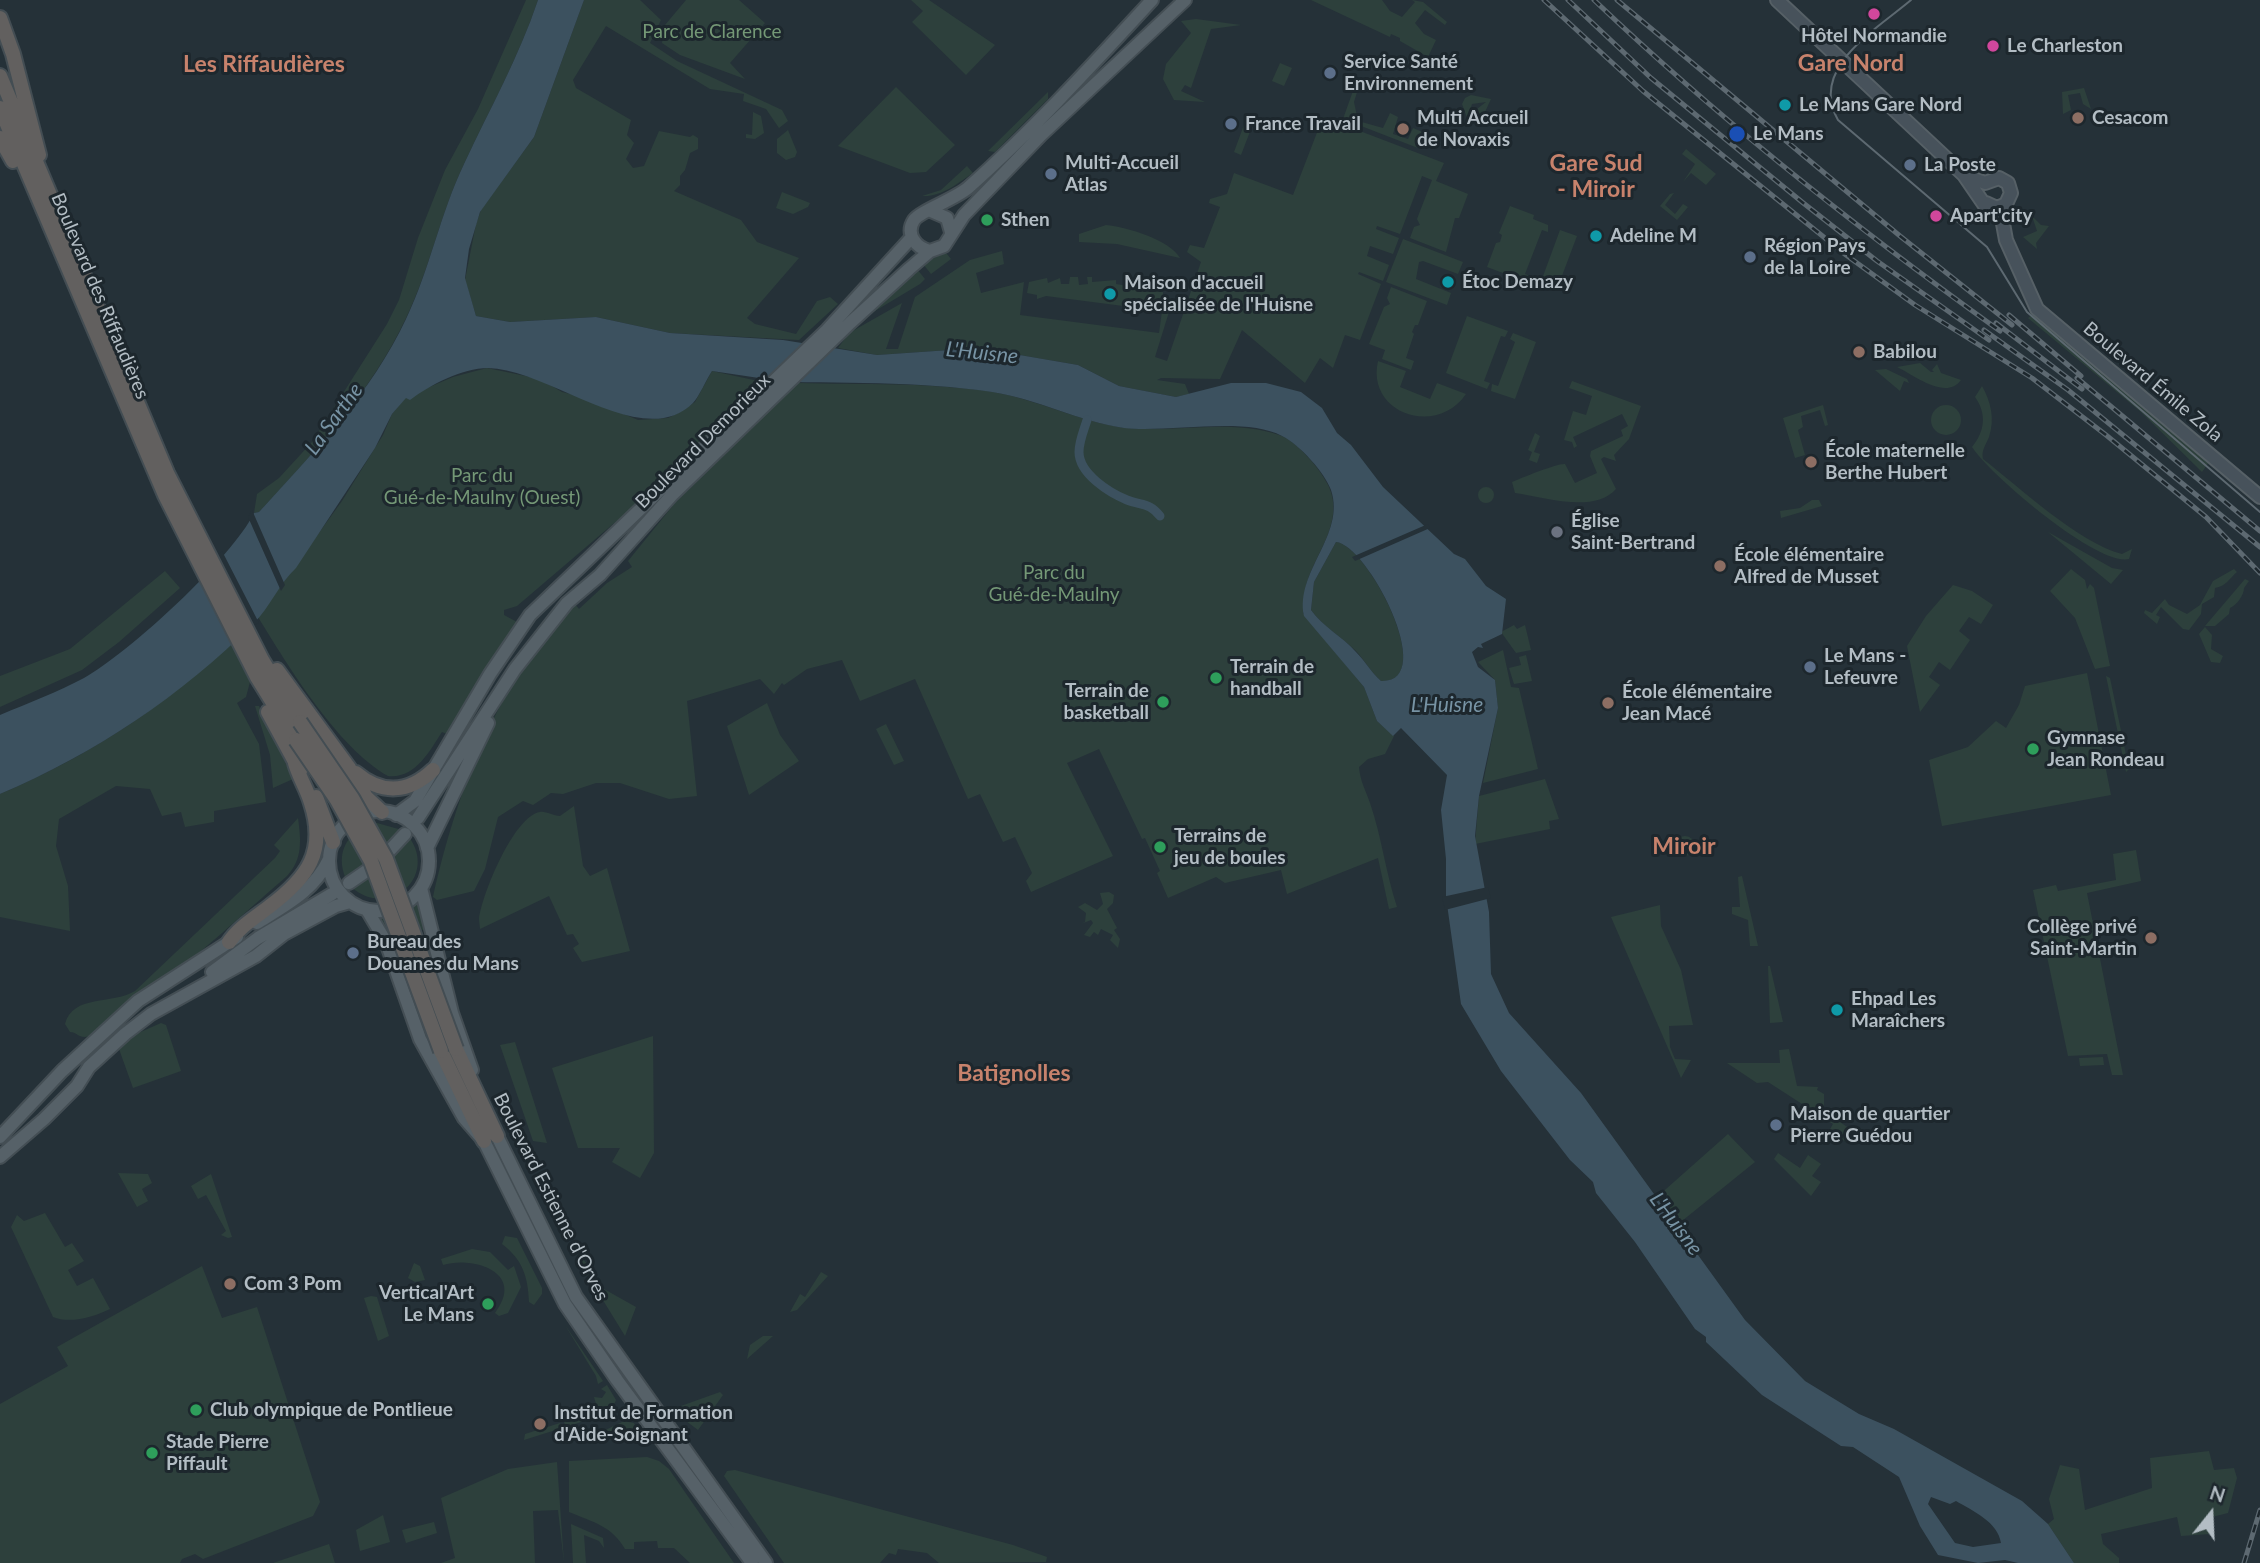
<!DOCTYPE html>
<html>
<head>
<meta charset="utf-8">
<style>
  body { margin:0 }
  #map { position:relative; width:2260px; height:1563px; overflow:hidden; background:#253138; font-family:Lato,sans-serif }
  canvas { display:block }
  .north { position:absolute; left:2176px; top:1479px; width:70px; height:70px; -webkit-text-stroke:5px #1d272d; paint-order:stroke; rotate:18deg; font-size:19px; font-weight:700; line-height:28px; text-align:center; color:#b3bdc4 }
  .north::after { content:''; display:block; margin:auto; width:24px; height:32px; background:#b3bdc4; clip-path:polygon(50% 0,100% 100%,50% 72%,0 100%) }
</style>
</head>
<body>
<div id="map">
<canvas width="2260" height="1563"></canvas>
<div class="north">N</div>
</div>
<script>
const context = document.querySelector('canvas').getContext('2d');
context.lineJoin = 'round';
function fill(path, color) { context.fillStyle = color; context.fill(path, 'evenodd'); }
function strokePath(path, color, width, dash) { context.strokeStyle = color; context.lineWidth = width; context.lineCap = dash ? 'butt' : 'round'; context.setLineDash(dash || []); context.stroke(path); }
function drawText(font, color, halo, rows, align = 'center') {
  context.font = font + ' Lato,sans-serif'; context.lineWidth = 6; context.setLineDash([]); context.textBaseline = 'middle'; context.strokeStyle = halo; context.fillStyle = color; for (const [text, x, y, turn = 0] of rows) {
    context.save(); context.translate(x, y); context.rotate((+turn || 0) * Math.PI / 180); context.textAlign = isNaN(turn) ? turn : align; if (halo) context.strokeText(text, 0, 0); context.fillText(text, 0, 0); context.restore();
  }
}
fill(new Path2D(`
  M526,0H538C519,57 489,110 464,164C440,214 430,269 406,318C372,391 313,454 259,512L254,513L257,494L279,478L312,442L387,324L399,300L418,238L445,170L478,109Z
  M584,0H640L661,20L650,43L677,61L782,110L788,121L779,128L766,109L743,101L744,94L710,89L606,26L573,80L576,88L631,120L627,135L634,143L626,159L633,168L644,166L659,131L690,137L693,135L698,138V149L690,153L685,170L680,176V185L674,191L741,220L757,242L799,258L747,318L755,324L796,334L817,301L830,297L838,304L799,340L670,333L596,317L510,322L476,316L465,280L476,224L481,210L534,137Z
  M686,0H739L765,23L730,63L745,79L680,55L662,43L665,25Z
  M911,0H929L995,45L966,75L912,22L923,11Z
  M1311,0H1382L1390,11L1402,17L1415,2L1412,0L1423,2L1447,22L1445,25L1425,10L1415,23L1424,34L1436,40L1428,57L1400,41V38L1391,34L1390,37Z
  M1196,19L1241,25L1211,29L1191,88L1185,85L1181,91L1205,102L1174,100L1163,79L1166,64L1191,33L1181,21Z
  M1280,63L1292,68L1284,86L1272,81Z
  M896,87L955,145L926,172L910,173L838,146Z
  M1354,88L1358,89L1354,102L1358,121L1383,128L1390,113L1398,117L1393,134L1408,139L1413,128L1437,138L1434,144L1418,148L1343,119Z
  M2084,88L2091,109L2083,104L2080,93L2068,95L2071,110L2063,114L2062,92Z
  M1048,92V99L995,152L988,151Z
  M1471,95L1491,99L1479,125L1474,122L1473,112L1486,102L1472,104L1468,117L1470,126L1462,104L1465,98Z
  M753,112L761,116L764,133L755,139L746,138V134L752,135Z
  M1248,114L1256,116L1241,155L1234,152Z
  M1323,117L1444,163L1436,181L1468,194L1459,218H1455L1446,252L1410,238L1414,227L1420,225L1417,219L1432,180L1422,176L1400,234L1377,226L1376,229L1399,238L1393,254L1370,246L1367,256L1389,265L1383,281L1359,272L1358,274L1381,284L1360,340L1345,335L1333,368L1320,358L1305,383L1242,330L1220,379L1161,378L1157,380L1185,384L1189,394L1176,397L1119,386L1078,365L979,348L877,355L838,348L849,333L902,303L886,349H898L915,297L970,260L1002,251L1004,264L976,273L981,293L1024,282L1020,315L1159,333L1162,311L1046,296L1037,299V295L1027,293L1029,282L1047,278L1048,283L1060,278L1061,284H1069L1070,277H1078L1079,285L1088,284L1087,277H1092V282L1116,280V284L1163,292V296L1173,299L1155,357L1167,361L1201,262L1187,252L1190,245L1204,248L1220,207L1209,203L1210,199L1227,194L1234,173L1293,195Z
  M788,130L797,152L795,157L786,160L777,153V139Z
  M1686,149L1716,174L1706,185L1691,173L1683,182L1695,164L1682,154Z
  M967,166L973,173C958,183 942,197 922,196L941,190Z
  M782,192L810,203L808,207L793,214L776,208Z
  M1674,193L1665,205L1675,214L1683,204L1688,207L1677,220L1660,206L1670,194Z
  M1510,206L1534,215L1533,219L1548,225V232L1542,230L1525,274L1530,276L1527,282L1487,267L1496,243L1500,242L1502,235L1499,233Z
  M2032,216L2041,225L2049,226L2036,243L2037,249L2023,237L2037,231Z
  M1106,225C1127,227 1170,240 1180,258L1117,244L1079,242V234Z
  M1560,230L1577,236L1557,289L1548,285L1546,289L1539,287Z
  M1403,239L1463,262L1458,274L1423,261L1419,262L1416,279L1451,293L1447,305L1386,282Z
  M941,254H947L951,259L931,274L923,264Z
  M917,269L925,279L920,284L865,317Z
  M1391,287L1427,301L1418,325H1415L1412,332L1414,334L1406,358L1414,361L1411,370L1382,359L1385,350L1369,344L1384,307L1390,304L1387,298Z
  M2036,312L2211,459L2202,472L2141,412L2028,318Z
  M1467,316L1508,331L1505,337L1501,336L1484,381L1490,383L1487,389L1446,373Z
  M1513,333L1536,342L1515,399L1491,391L1492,384L1498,386L1515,342L1510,339Z
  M1378,361L1406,371L1400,387L1430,399L1437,383L1466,394C1437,437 1366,414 1378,361Z
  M1920,363L1931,372H1934L1932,370L1937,364L1941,373L1961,380C1946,401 1914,375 1897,367Z
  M487,368L540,379L562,392L583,397L638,420L668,418L682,411L695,402L712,371L763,382L640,501L517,606L504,610V615L517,622L482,674L447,734L442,732C429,752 415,779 388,776C337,747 288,666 258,617L342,501L383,435L392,414L406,397L453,377Z
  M1886,369L1907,379L1909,383L1904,381L1900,391L1875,370Z
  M1572,381L1641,406L1629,439L1614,455L1616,461L1604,457L1601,459L1616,489C1594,514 1544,497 1515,493L1512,482C1521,478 1558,463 1565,464L1575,483L1597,473L1590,456L1591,451L1623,436L1621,430L1628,426L1622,414L1573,437L1577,446L1574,448L1572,442L1564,440L1573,411L1586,415L1592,396L1569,388Z
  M798,383C862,385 929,382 993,392C1039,400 1080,422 1126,428C1176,433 1230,418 1279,435C1296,440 1322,471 1329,487C1344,521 1317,551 1307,582C1304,591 1304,603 1303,613L1364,687L1377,721L1394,736L1385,754L1368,759L1359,767C1360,781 1366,791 1370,803C1382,838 1385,870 1397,907L1389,909L1378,858L1287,894L1281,870L1225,883L1216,877L1168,898L1157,873L1160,871L1145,838L1142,839L1099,749L1067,763L1113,856L1031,892L1026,881L1032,873L1015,837L1003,842L980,794L968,799L915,679L860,701L842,660L807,669L784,685L782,683L774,694L760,679L687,701L697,796L669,799L620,783H596L563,794L551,793L533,805L523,801L498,817L485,869L474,891L437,900L433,897C456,795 498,677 575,604L579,609L607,583L632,567L628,561L675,503Z
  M1982,386C1991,402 1995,419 1989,437C1986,445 1981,450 1983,459C2019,487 2079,543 2122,554L2132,549L2129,559C2098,567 1989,474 1972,447C1985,431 1987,414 1975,397Z
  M1823,405L1828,425L1825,426L1820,410L1801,416L1803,427L1798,430L1805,455L1795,458L1783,418Z
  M1931 420a15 15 0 1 1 30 0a15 15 0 1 1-30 0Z
  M1535,433L1540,436L1534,452L1540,454L1537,463L1529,460L1532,452L1528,450Z
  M1478 495a8 8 0 1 1 16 0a8 8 0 1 1-16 0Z
  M1812,500H1819L1822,506L1781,518L1780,511L1800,508Z
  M2048,532L2112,568L2123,570L2111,584Z
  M1336,542C1367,544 1440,684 1381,681C1371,672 1365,661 1356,651C1341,636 1323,627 1311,610L1314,582Z
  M2071,569L2085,580L2087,589L2090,584L2094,588L2110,666L2095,669L2075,618L2050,591Z
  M2234,569L2237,572C2229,579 2226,586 2215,588L2214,597L2202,604L2201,614L2189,630L2183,629L2161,607L2156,615L2160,617L2157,624L2144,613L2145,610L2152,613L2165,599L2169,605L2187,614L2200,605L2213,581Z
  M165,571L180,588L119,642L82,670L0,707V676L70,649Z
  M2245,579L2249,581L2244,588C2244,595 2237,605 2230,608L2229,614L2215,626H2205Z
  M1953,585L1972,591L1993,605L1981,624L1969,617L1959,631L1970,640L1950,670L1939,662L1929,677L1940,685L1920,712L1907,646L1926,616Z
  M1514,625L1517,629L1525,625L1531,650L1516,653L1501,632Z
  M2205,627L2212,635L2211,649L2223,656L2220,663L2211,662L2199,634Z
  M231,642L250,682L246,697L237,703L259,744L266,802L214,811V822L185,827L181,812L162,816L150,789L116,786L59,819L56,846L68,886L70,931L0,917V794C87,757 165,707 231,642Z
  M1503,650L1511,687L1519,688L1538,769L1483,783L1498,708L1495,680L1478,662Z
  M1526,655L1532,681L1514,684L1509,668L1521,665L1519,657Z
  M2087,673L2111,795L1942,826L1929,760L1968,747L1996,721L2006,728L2019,705L2025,686Z
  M2106,676L2110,678L2129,769L2126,772Z
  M767,703L780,735L799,761L749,795L727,726Z
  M255,706H259L293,779L273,788L270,755Z
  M886,724L904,761L894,765L876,729Z
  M1545,779L1559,819L1549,821L1550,829L1475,844L1479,796Z
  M574,806L583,866L590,876L607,868L630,951L582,962L573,948L579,944L573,934L567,935L549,896L480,929L479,919C482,894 514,816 540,812C546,811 553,816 560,816Z
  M298,818C301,840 303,859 287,876C258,901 110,1035 85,1037C78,1037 76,1032 70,1032L65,1024C73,994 112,1005 135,991L275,858L280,851L274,845Z
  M377,823L402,830L375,859L346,879C334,852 349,828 377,823Z
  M1675 846a10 10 0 1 1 20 0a10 10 0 1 1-20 0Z
  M409,837C438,877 389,920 351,887Z
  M2136,850L2141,881L2087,893L2123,1075H2112L2107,1054L2068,1056L2033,890L2056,885L2058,891L2116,880L2113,854Z
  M1742,876L1758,946H1750L1748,920L1732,914V907H1740L1738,877Z
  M1100,893L1109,892L1114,895L1113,903L1107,909L1117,928L1114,930L1120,939L1118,948L1110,940L1113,935L1101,929L1098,935L1094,932L1090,937L1084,935L1093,923L1091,920L1081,924L1085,922L1086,913L1078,907L1085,903L1097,910L1103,904Z
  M417,901L425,929L388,941L377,916L397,912Z
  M1660,905L1661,926L1681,970L1693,1025L1669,1026L1670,1047L1675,1059L1691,1060L1681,1078L1611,917Z
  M1768,966H1770L1783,1022L1770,1023Z
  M161,1023L166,1025L181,1071L133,1088L119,1049L136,1034Z
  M653,1036L654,1153L640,1178L612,1162L620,1148H578L552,1068Z
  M515,1042L547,1143L533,1141L500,1045Z
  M1789,1049L1797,1086L1818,1087L1817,1090L1824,1094V1111L1853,1131L1846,1142L1829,1131L1833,1124L1768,1082L1757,1083L1727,1063H1780L1779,1050Z
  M2103,1057L2104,1065L2080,1066L2079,1058Z
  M1728,1134L1755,1162L1677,1225L1657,1197Z
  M1778,1153L1800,1168L1808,1155L1821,1164L1812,1176L1821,1182L1811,1196L1774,1159Z
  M118,1173L148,1174L152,1183L142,1189L148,1201L137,1207Z
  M211,1174L232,1237L228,1238L221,1235L226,1231L206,1195L198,1199L191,1186Z
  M45,1213L65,1247L72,1243L84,1261L68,1270L77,1286L93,1278L110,1309C94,1317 70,1324 53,1317L11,1227L17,1215L24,1221Z
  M505,1236L517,1238L542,1288V1294L534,1305L529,1302C528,1277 523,1260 502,1244Z
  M472,1249L490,1252L508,1270L514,1266L521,1287L508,1313L499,1316L495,1313C527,1271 471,1256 443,1265L441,1259Z
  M580,1255L598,1278L595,1284L636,1307L625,1336L577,1258Z
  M414,1263L420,1266L425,1280L415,1282L408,1278Z
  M202,1266L222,1318L257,1307L320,1502L313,1516L203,1559L195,1554L182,1559L180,1563H0V1404L68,1366L57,1347Z
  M821,1272L828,1276L797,1310L790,1312L800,1294L805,1297Z
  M371,1296L377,1297L389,1336L378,1341L364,1298Z
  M565,1325L603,1381L598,1384L596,1376Z
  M763,1336H773L747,1359L750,1345Z
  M607,1385L616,1400L611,1412L566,1427L564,1422L598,1411L594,1397L602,1398L606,1392L601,1389Z
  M720,1392L723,1395L698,1430L686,1421L678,1407Z
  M624,1421L634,1423L637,1430L618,1439H587Z
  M560,1423L562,1428L524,1440L525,1434Z
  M2209,1451L2214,1470L2234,1468L2237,1478L2228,1513L2208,1518L2211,1534L2181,1536L2177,1517L2101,1534L2103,1544L2119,1558V1563H2074L2048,1524L2054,1519L2049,1499L2060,1465L2079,1469L2085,1510L2152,1488L2150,1458Z
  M647,1457L659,1461L669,1469L734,1563H690L674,1548H658L657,1541L634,1542V1549H625C612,1526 593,1522 569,1512V1461Z
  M557,1462L564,1563L558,1510L533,1511L535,1563H441L455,1558L441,1498L508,1469Z
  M735,1470L1013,1545L1047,1557L1046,1562L939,1563L927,1553L898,1549L896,1555L889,1553L880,1563H784L724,1476L727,1471Z
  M383,1515L390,1542L360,1551L356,1530Z
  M434,1522L437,1533L406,1543L402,1530Z
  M571,1524L603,1538L604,1548L599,1541L584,1535L586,1563H573Z
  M329,1544L335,1563H273Z`), '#2d403c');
fill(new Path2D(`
  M538,0H584L534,137L480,212L469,249L465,278L476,316L510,322L596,317L670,333L783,340L877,355L979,348L1078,365L1119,386L1176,397L1231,383H1266L1301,392L1322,408L1337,433L1351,445L1383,487L1454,554L1465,559L1486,586L1506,599L1502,634L1481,644L1483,648L1478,647L1472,652L1478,667L1495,680L1498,708L1479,796L1475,836L1489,912L1491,974L1509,1013L1581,1093L1745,1320L1805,1381L1859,1414L1894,1429L2022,1501L2048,1524L2074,1563H2018L2005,1560L1978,1563L1938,1555L1920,1526L1899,1477L1853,1447L1841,1446L1762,1395L1706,1342V1337L1695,1329L1635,1242L1596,1193L1593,1182L1570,1160L1501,1071L1461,1004L1446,897V859L1441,810L1447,775L1401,728L1393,736L1377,721L1364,687L1304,616C1295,571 1346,535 1331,490C1325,473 1299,444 1282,436C1246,416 1168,433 1124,428C1078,421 1037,399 992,392C917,381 839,383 764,382L759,378L712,371C706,380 699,397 693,403C643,453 550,369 488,368C462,368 430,385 410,400L406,398L392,414L375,448L296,568C279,584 270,607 254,623C181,696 96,753 0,794V715C28,703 58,692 84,678C129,653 232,558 254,513L259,512C313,453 372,392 406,319C430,269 440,214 464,164C489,110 519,57 538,0ZM1336,542C1367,544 1440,683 1381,681C1371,672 1365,661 1356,652C1342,636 1323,627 1311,610L1314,582ZM1931,1497L1950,1504L1956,1501C1973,1511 1998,1522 2001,1543L1973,1547L1955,1543L1928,1504Z`), '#3c515f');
fill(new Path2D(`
  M252,510L285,585L281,591L248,517Z
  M1428,524L1430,528L1355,561L1352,557Z
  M222,551L259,623L244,629V635L233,646L198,575Z
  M1488,887L1491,898L1445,910L1442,897Z`), '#253138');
strokePath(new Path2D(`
  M1087,420C1084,430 1079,441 1079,452C1079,474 1110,493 1127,500C1142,506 1149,502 1160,516`), '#3c515f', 9);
strokePath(new Path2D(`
  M405,834L418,818
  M332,894L349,883`), '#3a464d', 12, [12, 6]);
const secondary = new Path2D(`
  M1777,0L1964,175L1985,183L1999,178L2008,183L2011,193L2006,204L1997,208L1986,203
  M1964,175L1988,210
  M2000,207L2006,240L2037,309L2260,497`);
const primary = new Path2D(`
  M931,211L947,218L951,232
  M930,251C916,248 905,234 914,220C920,211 956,199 969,187C1034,129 1093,64 1152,0
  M329 861a50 50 0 1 1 100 0a50 50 0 1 1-100 0Z
  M396,815L415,801L490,674L530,615L827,330L912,237
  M418,818L515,669L567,603L600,575L672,495L850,323L909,269L930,251L944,246L964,215L1041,135L1185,0
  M427,848L488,723
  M349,883L378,863L405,834
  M421,888L452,1013L472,1070
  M367,910L386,942L420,1039L464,1118L484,1141L565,1304L617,1380L752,1563
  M257,923C286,905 314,891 329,859
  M212,972L258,938L332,894
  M497,1136L576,1297L766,1563
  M0,1137L62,1071L138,1001L237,937
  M0,1157L44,1119L77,1086L89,1067L125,1034L151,1014L256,956L284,934L336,906L350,902`);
const trunk = new Path2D(`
  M0,18L13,54L39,155
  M0,76L167,473L262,660L300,722
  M0,108L165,495L257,677L296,740
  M0,138L13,161
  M277,670L349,768L366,797L382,812
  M268,712L300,771
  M356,773C382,795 409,793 433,770
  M316,797L333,842
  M229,942C239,927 256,917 270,906C307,878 327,852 311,803C307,789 299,777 295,763
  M456,1049L497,1136
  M441,1051L484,1141`);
strokePath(secondary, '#566066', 16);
strokePath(primary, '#444e54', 16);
strokePath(trunk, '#434d53', 18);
strokePath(secondary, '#47525b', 12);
strokePath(primary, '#566168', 12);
strokePath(trunk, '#62605f', 14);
strokePath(new Path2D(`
  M1911,0C1877,29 1808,68 1838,120L1987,247L2027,312L2260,512`), '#5d6971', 2);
const rail = new Path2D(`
  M1544,0L1643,91L1846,255L1915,305L2032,378L2106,435L2206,517L2260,573
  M1568,0L1651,78L1802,202L1877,261L1989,340
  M1594,0C1720,120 1859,230 2000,331
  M1617,0L1900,236L2012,325
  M2009,315L2081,376
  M1996,323L2082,389
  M1984,330L2068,390L2260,547
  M2077,378L2260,531
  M2244,1563L2260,1510`);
strokePath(rail, '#5d6971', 5);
strokePath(rail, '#1d272d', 2.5, [8]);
const trunkBridge = new Path2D(`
  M300,722L352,798L386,859L456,1049
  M296,740L337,800L371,861L441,1051`);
strokePath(trunkBridge, '#434d53', 18, []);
strokePath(trunkBridge, '#62605f', 14);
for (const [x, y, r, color] of [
  [1874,14,7,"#d1479c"],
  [1993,46,7,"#d1479c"],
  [1330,73,7,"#5c6f8a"],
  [1785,105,7,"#0f9aa8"],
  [2078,118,7,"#8d6e63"],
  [1231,124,7,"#5c6f8a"],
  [1403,129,7,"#8d6e63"],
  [1737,134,9,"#1a4fb4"],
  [1910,165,7,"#5c6f8a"],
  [1051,174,7,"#5c6f8a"],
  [1936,216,7,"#d1479c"],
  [987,220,7,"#2e9e5b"],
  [1596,236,7,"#0f9aa8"],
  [1750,257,7,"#5c6f8a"],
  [1448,282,7,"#0f9aa8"],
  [1110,294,7,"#0f9aa8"],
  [1859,352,7,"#8d6e63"],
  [1811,462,7,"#8d6e63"],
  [1557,532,7,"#6b7280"],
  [1720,566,7,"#8d6e63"],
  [1810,667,7,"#5c6f8a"],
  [1216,678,7,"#2e9e5b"],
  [1163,702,7,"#2e9e5b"],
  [1608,703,7,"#8d6e63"],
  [2033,749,7,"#2e9e5b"],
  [1160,847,7,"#2e9e5b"],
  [2151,938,7,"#8d6e63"],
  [353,953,7,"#5c6f8a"],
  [1837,1010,7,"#0f9aa8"],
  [1776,1125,7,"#5c6f8a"],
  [230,1284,7,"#8d6e63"],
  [488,1304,7,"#2e9e5b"],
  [196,1410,7,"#2e9e5b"],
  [540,1424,7,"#8d6e63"],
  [152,1453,7,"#2e9e5b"]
]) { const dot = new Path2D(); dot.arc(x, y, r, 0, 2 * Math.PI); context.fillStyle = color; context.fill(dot); strokePath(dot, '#1d272d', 2.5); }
drawText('19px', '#749876', '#1d272d', [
  ["Parc de Clarence",712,32],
  ["Parc du",482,476],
  ["Gué-de-Maulny (Ouest)",482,498],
  ["Parc du",1054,573],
  ["Gué-de-Maulny",1054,595]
]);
drawText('bold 19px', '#b3bdc4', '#1d272d', [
  ["Hôtel Normandie",1874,36,"center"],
  ["Le Charleston",2007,46],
  ["Service Santé",1344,62],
  ["Environnement",1344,84],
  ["Le Mans Gare Nord",1799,105],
  ["Multi Accueil",1417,118],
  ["de Novaxis",1417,140],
  ["Cesacom",2092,118],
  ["France Travail",1245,124],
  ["Le Mans",1753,134],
  ["Multi-Accueil",1065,163],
  ["Atlas",1065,185],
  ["La Poste",1924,165],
  ["Apart'city",1950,216],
  ["Sthen",1001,220],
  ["Adeline M",1610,236],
  ["Région Pays",1764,246],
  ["de la Loire",1764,268],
  ["Étoc Demazy",1462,282],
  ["Maison d'accueil",1124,283],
  ["spécialisée de l'Huisne",1124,305],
  ["Babilou",1873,352],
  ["École maternelle",1825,451],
  ["Berthe Hubert",1825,473],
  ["Église",1571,521],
  ["Saint-Bertrand",1571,543],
  ["École élémentaire",1734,555],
  ["Alfred de Musset",1734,577],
  ["Le Mans -",1824,656],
  ["Lefeuvre",1824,678],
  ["Terrain de",1230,667],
  ["handball",1230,689],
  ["Terrain de",1149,691,"right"],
  ["basketball",1149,713,"right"],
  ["École élémentaire",1622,692],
  ["Jean Macé",1622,714],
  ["Gymnase",2047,738],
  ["Jean Rondeau",2047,760],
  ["Terrains de",1174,836],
  ["jeu de boules",1174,858],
  ["Collège privé",2137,927,"right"],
  ["Saint-Martin",2137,949,"right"],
  ["Bureau des",367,942],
  ["Douanes du Mans",367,964],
  ["Ehpad Les",1851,999],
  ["Maraîchers",1851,1021],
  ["Maison de quartier",1790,1114],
  ["Pierre Guédou",1790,1136],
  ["Com 3 Pom",244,1284],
  ["Vertical'Art",474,1293,"right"],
  ["Le Mans",474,1315,"right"],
  ["Club olympique de Pontlieue",210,1410],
  ["Institut de Formation",554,1413],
  ["d'Aide-Soignant",554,1435],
  ["Stade Pierre",166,1442],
  ["Piffault",166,1464]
], 'left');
drawText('19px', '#b3bdc4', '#1d272d', [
  ["Boulevard des Riffaudières",100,296,67],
  ["Boulevard Émile Zola",2153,382,40],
  ["Boulevard Demorieux",703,441,-45],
  ["Boulevard Estienne d'Orves",551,1197,63]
]);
drawText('italic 21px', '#7793a4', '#1d272d', [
  ["L'Huisne",982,353,6],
  ["La Sarthe",334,419,-54],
  ["L'Huisne",1447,705],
  ["L'Huisne",1676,1224,53]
]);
drawText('bold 23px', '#c7826c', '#1d272d', [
  ["Gare Nord",1851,64],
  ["Les Riffaudières",264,65],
  ["Gare Sud",1596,164],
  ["- Miroir",1596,190],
  ["Miroir",1684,847],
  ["Batignolles",1014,1074]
]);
</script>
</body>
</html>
